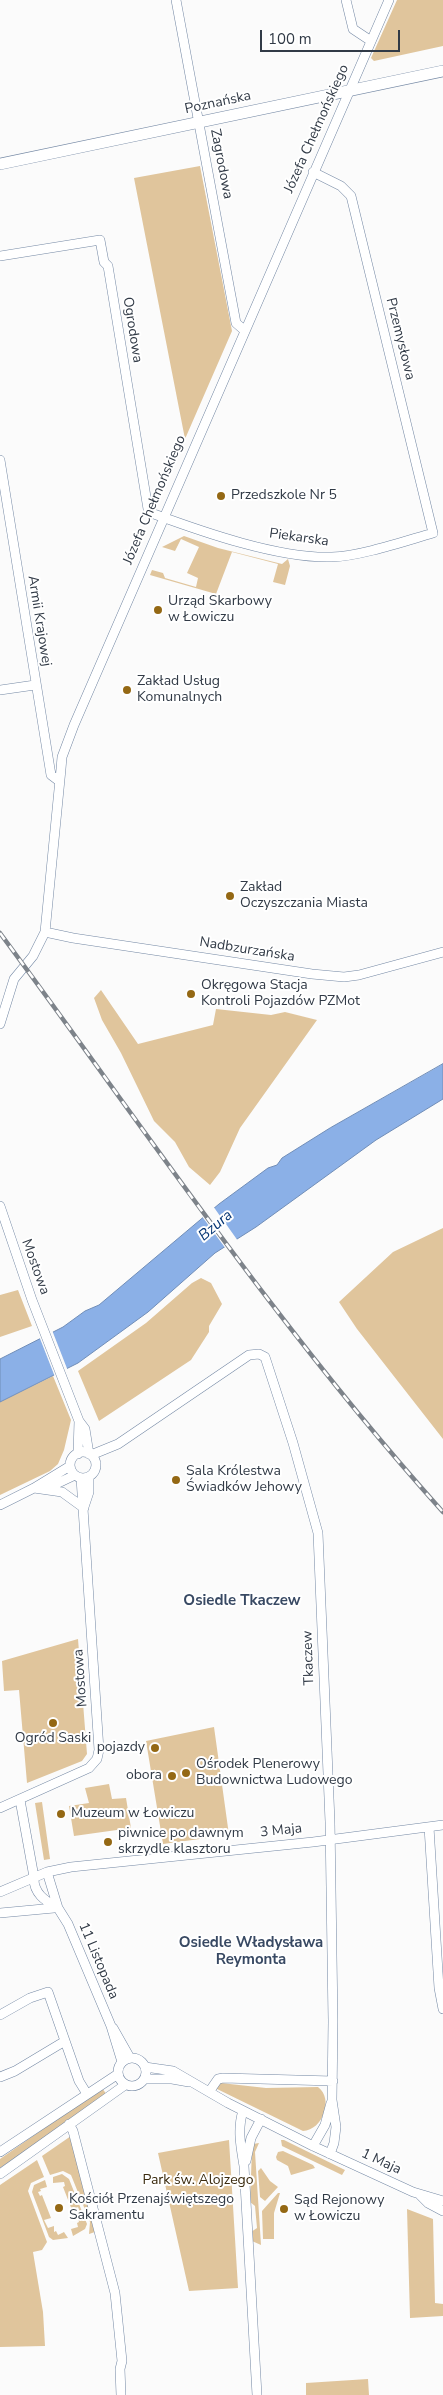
<!DOCTYPE html>
<html>
<head>
<meta charset="utf-8">
<style>
  body { margin:0 }
  #map { position:relative; width:443px; height:2395px; overflow:hidden; background:#fbfbfb; font-family:"Nunito Sans",sans-serif }
  canvas { display:block }
  .scale { position:absolute; left:260px; top:30px; width:140px; height:22px; box-sizing:border-box; border:2px solid #313a46; border-top:0; padding-left:6px; font-size:15px; line-height:18px; white-space:nowrap; color:#313a46; -webkit-text-stroke:4px #fff; paint-order:stroke }
</style>
</head>
<body>
<div id="map">
<canvas width="443" height="2395"></canvas>
<div class="scale">100 m</div>
</div>
<script>
const context = document.querySelector('canvas').getContext('2d');
context.lineJoin = 'round';
function fill(path, color) { context.fillStyle = color; context.fill(path, 'evenodd'); }
function strokePath(path, color, width, dash) { context.strokeStyle = color; context.lineWidth = width; context.lineCap = dash ? 'butt' : 'round'; context.setLineDash(dash || []); context.stroke(path); }
function drawText(font, color, halo, rows, align = 'center') {
  context.font = font + ' "Nunito Sans",sans-serif'; context.lineWidth = 4; context.setLineDash([]); context.textBaseline = 'middle'; context.strokeStyle = halo; context.fillStyle = color; for (const [text, x, y, turn = 0] of rows) {
    context.save(); context.translate(x, y); context.rotate((+turn || 0) * Math.PI / 180); context.textAlign = isNaN(turn) ? turn : align; if (halo) context.strokeText(text, 0, 0); context.fillText(text, 0, 0); context.restore();
  }
}
fill(new Path2D(`
  M397,0H443V46L374,61L371,58Z
  M200,166L232,331L185,439L134,178Z
  M184,536L218,548L282,564L288,559L290,566L285,585L273,582L278,564L232,552L216,594L150,575L152,570L163,573L165,578L196,587L198,578L187,573L199,547L181,539L175,551L162,547Z
  M101,990L138,1044L213,1025L216,1009L271,1015L285,1012L317,1020L240,1128L220,1172L210,1185L189,1167L175,1142L154,1121L121,1053L102,1020L94,998Z
  M443,1228V1439L357,1329L339,1302L393,1252Z
  M201,1278L211,1283L222,1304L209,1326V1332L191,1360L99,1421L78,1371L146,1323L192,1283Z
  M18,1290L32,1326L0,1337V1295Z
  M53,1376L71,1420L64,1450L58,1464L50,1471L0,1495V1402Z
  M78,1639L87,1754L82,1761L27,1783L19,1690L4,1691L2,1661Z
  M214,1727L229,1835L163,1844L146,1741Z
  M109,1784L112,1799L126,1798L131,1828L74,1836L69,1806L89,1803L85,1788Z
  M42,1802L50,1859L44,1860L35,1803Z
  M221,2083L266,2088L318,2087C334,2099 323,2130 303,2131L217,2089L216,2087Z
  M102,2088L107,2095L0,2168V2159Z
  M71,2136L95,2232L89,2234L90,2222L71,2175L63,2171L50,2175L42,2156Z
  M229,2140L238,2288L189,2291L158,2153Z
  M281,2140H284L345,2170L342,2175L282,2146Z
  M259,2143L255,2152L261,2245L252,2241L251,2232L257,2228L255,2206L250,2202L252,2149L253,2144Z
  M283,2151L313,2165L315,2168L291,2175L288,2166L277,2160L276,2157L278,2152Z
  M37,2160L44,2177L31,2183L28,2191L47,2242L42,2250L33,2252L43,2312L45,2346L0,2347V2185Z
  M261,2168L270,2181L278,2187L265,2201L260,2197L258,2171Z
  M62,2174L69,2179L87,2224L85,2229L73,2236L71,2229L78,2227L77,2223L79,2222L78,2218L75,2220V2218L81,2215L78,2207L72,2210L63,2187L65,2186L64,2182L53,2183V2177Z
  M45,2180L47,2187L40,2189L41,2191L38,2192L40,2196L42,2195L51,2218L44,2220L48,2228L54,2226V2232L56,2231L58,2235L64,2232L68,2238L53,2240L49,2237L32,2192L34,2185Z
  M278,2193H280L274,2213V2239H263L262,2211Z
  M407,2209L433,2219L435,2303L443,2304V2316L410,2318Z
  M368,2379L369,2395H306V2383Z`), '#e0c59c');
const water = new Path2D(`
  M443,1064V1099L376,1140L256,1227L215,1253L148,1312L78,1363L0,1402V1359L63,1327L85,1311L99,1305L219,1204L268,1168L277,1165L282,1158L330,1128Z`);
fill(water, '#8bb0e7');
strokePath(water, '#708db7', 1);
fill(new Path2D(`
  M213,1206L225,1223L222,1226L226,1224L238,1241L226,1249L201,1215Z
  M52,1330L68,1371L55,1377L39,1336Z`), '#fbfbfb');
const minor = new Path2D(`
  M176,0L236,323L244,330
  M346,0L353,29L371,41
  M0,256L100,240L104,262L108,266L148,509L154,514C203,532 280,559 332,557C361,556 405,541 433,533L351,196L341,186L313,172
  M0,460L51,775L59,781
  M0,690L35,685
  M45,932L73,938L312,974L344,977L359,975L443,952
  M0,1024L14,979L33,956L45,932L61,769L62,757L74,725L389,0
  M0,1206L32,1300L79,1421L85,1429L89,1454
  M70 1465a13 13 0 1 1 26 0a13 13 0 1 1-26 0Z
  M78,1454L79,1421
  M91,1455L118,1444L249,1355L259,1354L265,1357L293,1443L318,1533L330,1822L333,2021L332,2100L336,2127L334,2143L330,2154
  M44,1487L54,1485L75,1475
  M34,1488L62,1492L84,1508
  M0,1505L34,1488L70,1466
  M84,1507L89,1492V1477
  M20,1800L34,1877C33,1893 45,1901 58,1908
  M0,1808L89,1768L97,1759L99,1750L81,1478
  M429,1827L439,1988L443,2009
  M47,1872L58,1908L68,1924L111,2026L122,2062
  M0,1892L47,1872L71,1867L313,1842L443,1825
  M0,1913L54,1908
  M0,2015L30,1998L48,1992L79,2081L87,2094
  M113,2028L130,2058
  M118 2072a14 14 0 1 1 28 0a14 14 0 1 1-28 0Z
  M145,2067L173,2071L228,2103L313,2146L413,2192L443,2201
  M0,2077L15,2071L65,2041
  M144,2079H172L189,2082
  M209,2092L218,2079L223,2078L333,2081
  M243,2111C237,2129 241,2148 244,2166L257,2395
  M69,2124L73,2131L115,2293L122,2361L120,2369L121,2395
  M313,2146L325,2125L331,2103
  M0,2152L118,2074
  M246,2161L251,2138L261,2119
  M0,2174L125,2085
  M420,2195L428,2203L443,2211`);
const major = new Path2D(`
  M0,164L443,71`);
strokePath(minor, '#7488a4', 10);
strokePath(major, '#7488a4', 12);
strokePath(minor, '#fff', 9);
strokePath(major, '#fff', 11);
const rail = new Path2D(`
  M0,933C144,1128 280,1331 443,1512`);
strokePath(rail, '#7d838a', 4.5);
strokePath(rail, '#fff', 2.5, [8]);
for (const [x, y, r, color] of [
  [221,496,5,"#946814"],
  [158,610,5,"#946814"],
  [127,690,5,"#946814"],
  [230,896,5,"#946814"],
  [191,994,5,"#946814"],
  [176,1480,5,"#946814"],
  [53,1723,5,"#946814"],
  [155,1748,5,"#946814"],
  [186,1773,5,"#946814"],
  [172,1776,5,"#946814"],
  [61,1814,5,"#946814"],
  [108,1842,5,"#946814"],
  [59,2208,5,"#946814"],
  [284,2209,5,"#946814"]
]) { const dot = new Path2D(); dot.arc(x, y, r, 0, 2 * Math.PI); context.fillStyle = color; context.fill(dot); strokePath(dot, '#fff', 2); }
drawText('14px', '#313a46', '#fff', [
  ["Poznańska",218,103,-12],
  ["Józefa Chełmońskiego",317,129,-66],
  ["Zagrodowa",221,164,79],
  ["Ogrodowa",132,330,81],
  ["Przemysłowa",400,339,76],
  ["Józefa Chełmońskiego",155,500,-67],
  ["Piekarska",299,538,8],
  ["Armii Krajowej",39,621,81],
  ["Nadbzurzańska",247,950,9],
  ["Mostowa",35,1267,70],
  ["Tkaczew",309,1658,-92],
  ["Mostowa",81,1678,-94],
  ["3 Maja",281,1831,-6],
  ["11 Listopada",98,1961,67],
  ["1 Maja",381,2162,25]
]);
drawText('14px', '#313a46', '#fff', [
  ["Przedszkole Nr 5",231,496],
  ["Urząd Skarbowy",168,602],
  ["w Łowiczu",168,618],
  ["Zakład Usług",137,682],
  ["Komunalnych",137,698],
  ["Zakład",240,888],
  ["Oczyszczania Miasta",240,904],
  ["Okręgowa Stacja",201,986],
  ["Kontroli Pojazdów PZMot",201,1002],
  ["Sala Królestwa",186,1472],
  ["Świadków Jehowy",186,1488],
  ["Ogród Saski",53,1739,"center"],
  ["pojazdy",145,1748,"right"],
  ["Ośrodek Plenerowy",196,1765],
  ["Budownictwa Ludowego",196,1781],
  ["obora",162,1776,"right"],
  ["Muzeum w Łowiczu",71,1814],
  ["piwnice po dawnym",118,1834],
  ["skrzydle klasztoru",118,1850],
  ["Kościół Przenajświętszego",69,2200],
  ["Sakramentu",69,2216],
  ["Sąd Rejonowy",294,2201],
  ["w Łowiczu",294,2217]
], 'left');
drawText('14px', '#3b2b0f', '#fff', [
  ["Park św. Alojzego",198,2181]
]);
drawText('italic 15px', '#033473', '#fff', [
  ["Bzura",216,1226,-40]
]);
drawText('bold 15px', '#384963', '#fff', [
  ["Osiedle Tkaczew",242,1601],
  ["Osiedle Władysława",251,1943],
  ["Reymonta",251,1960]
]);
</script>
</body>
</html>
